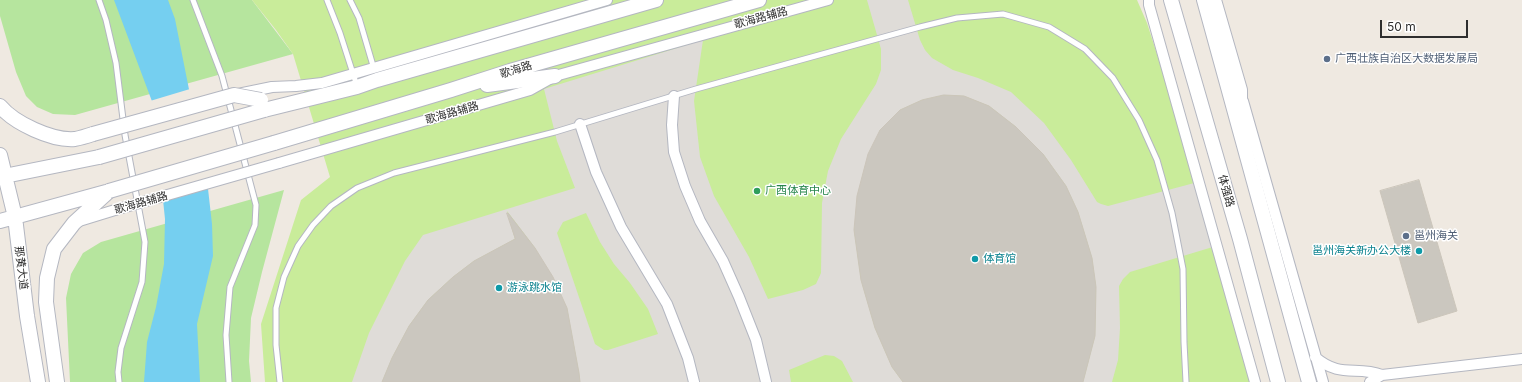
<!DOCTYPE html>
<html>
<head>
<meta charset="utf-8">
<style>
  body { margin:0 }
  #map { position:relative; width:1522px; height:382px; overflow:hidden; background:#efe9e1; font-family:Inter,sans-serif }
  canvas { display:block }
  .scale { position:absolute; left:1380px; top:20px; width:88px; height:18px; box-sizing:border-box; border:2px solid #2e2e2e; border-top:0; padding-left:5px; font-size:12px; line-height:14px; white-space:nowrap; color:#2e2e2e; -webkit-text-stroke:3px #fff; paint-order:stroke }
</style>
</head>
<body>
<div id="map">
<canvas width="1522" height="382"></canvas>
<div class="scale">50 m</div>
</div>
<script>
const context = document.querySelector('canvas').getContext('2d');
context.lineJoin = 'round';
function fill(path, color) { context.fillStyle = color; context.fill(path, 'evenodd'); }
function strokePath(path, color, width, dash) { context.strokeStyle = color; context.lineWidth = width; context.lineCap = dash ? 'butt' : 'round'; context.setLineDash(dash || []); context.stroke(path); }
function drawText(font, color, halo, rows, align = 'center') {
  context.font = font + ' Inter,"Noto Sans SC",sans-serif'; context.lineWidth = 3; context.setLineDash([]); context.textBaseline = 'middle'; context.strokeStyle = halo; context.fillStyle = color; for (const [text, x, y, turn = 0] of rows) {
    context.save(); context.translate(x, y); context.rotate((+turn || 0) * Math.PI / 180); context.textAlign = isNaN(turn) ? turn : align; if (halo) context.strokeText(text, 0, 0); context.fillText(text, 0, 0); context.restore();
  }
}
fill(new Path2D(`
  M0,0H252L293,54L75,115L53,114L37,107L26,96L16,72L0,16Z
  M284,190L262,272L251,318L249,361L251,382H70L66,298L71,274L83,253L101,242Z`), '#b6e59e');
fill(new Path2D(`
  M252,0H1137L1147,23L1198,182L1252,382H265L261,324L301,200L330,177L293,54L276,30Z`), '#c9ec9a');
fill(new Path2D(`
  M867,0H908L920,40L925,50L932,58L953,70L978,78L1011,92L1044,123L1071,160L1097,202L1101,204L1108,206L1198,182L1216,246L1130,272L1123,279L1119,286L1120,328L1118,360L1112,382H1083L1095,336L1096,287L1092,258L1078,212L1066,186L1043,154L1016,127L989,106L964,96L944,95L922,100L900,110L880,130L854,230L861,280L875,328L892,367L903,382H853L842,361L834,356L825,355L789,370L791,382H580L579,373L567,308L535,248L507,211L515,239L474,261L453,277L428,300L409,326L392,358L382,382H352L369,333L405,261L423,235L575,188L557,141L544,89L703,40L694,101L700,157L714,196L749,257L768,299L803,290L816,284L821,273L822,203L828,171L841,139L876,84L881,70V49ZM586,213L600,242L614,264L630,283L648,309L658,334L608,350H604L595,344L557,233L563,222Z`), '#dfdcd8');
fill(new Path2D(`
  M114,0H168L175,19L207,180L212,224L213,256L197,324L200,382H144L147,342L156,307L164,264L165,219L153,104Z`), '#75cff0');
fill(new Path2D(`
  M190,89L210,188L161,202L150,101Z`), '#efe9e1');
const building = new Path2D(`
  M944,95L964,96L989,106L1016,127L1043,154L1066,186L1078,212L1092,258L1096,287L1095,336L1083,382H903L892,367L875,328L861,280L854,230L857,196L868,154L880,130L900,110L922,100Z
  M1419,180L1457,311L1418,323L1380,191Z
  M507,213H508L535,248L553,277L567,308L579,373L580,382H382L392,358L409,326L428,300L453,277L474,261L515,239Z`);
fill(building, '#cbc7bf');
strokePath(building, '#cbc5ba', 1);
const service = new Path2D(`
  M99,0L106,20L116,63L125,135L145,242L142,282L121,348L118,372L119,382
  M193,0L222,76L256,205L255,225L230,287L226,335L229,382
  M327,0L340,33L357,86
  M350,0L359,18L374,69
  M280,382L276,345V308L284,277L298,246L313,225L331,206L357,188L394,173L555,132L696,89L920,27L957,18L1003,14L1049,27L1085,49L1113,78L1139,120L1157,160L1172,213L1183,269L1184,342L1186,382`);
const minor = new Path2D(`
  M1149,0V5L1255,382
  M238,94L272,87L296,86L322,83L607,0
  M674,96L672,125L674,152L685,186L700,221L723,261L739,297L756,340L766,382
  M1243,101L1323,382
  M580,124L596,172L621,227L667,304L688,358L694,382
  M279,163L530,90L555,76L828,0
  M76,222L115,210
  M1315,357C1341,379 1356,365 1382,375
  M1370,382L1382,375L1522,359`);
const secondary = new Path2D(`
  M1171,0L1240,239L1278,382
  M1204,0L1309,382
  M1214,0L1240,90V112
  M487,85L555,76
  M0,106C14,123 52,141 75,139C80,138 87,136 93,134
  M264,110L357,87L377,80L656,0
  M274,143L451,90L510,71L759,0
  M0,155L15,217L27,316L38,382
  M0,177L99,157
  M0,221L106,192
  M57,382L46,302L47,278L54,249L74,223L109,191`);
strokePath(service, '#b4b7c1', 7);
strokePath(minor, '#b4b7c1', 12);
strokePath(secondary, '#b4b7c1', 16);
strokePath(service, '#fff', 5);
strokePath(minor, '#fff', 10);
strokePath(secondary, '#fff', 14);
const minorBridge = new Path2D(`
  M115,210L279,163`);
const secondaryBridge = new Path2D(`
  M93,134L234,95L261,100
  M99,157L264,110
  M109,191L274,143`);
strokePath(minorBridge, '#b4b7c1', 12, []);
strokePath(secondaryBridge, '#b4b7c1', 16, []);
strokePath(minorBridge, '#fff', 10);
strokePath(secondaryBridge, '#fff', 14);
for (const [x, y, r, color] of [
  [1327,59,4,"#5c6f8a"],
  [757,191,4,"#2e9e5b"],
  [1406,236,4,"#5c6f8a"],
  [1419,251,4,"#0f9aa8"],
  [975,259,4,"#0f9aa8"],
  [499,288,4,"#0f9aa8"]
]) { const dot = new Path2D(); dot.arc(x, y, r, 0, 2 * Math.PI); context.fillStyle = color; context.fill(dot); strokePath(dot, '#fff', 1.5); }
drawText('11px', '#2e2e2e', '#fff', [
  ["歌海路辅路",761,18,-15],
  ["歌海路",516,70,-17],
  ["歌海路辅路",452,113,-16],
  ["体强路",1226,191,74],
  ["歌海路辅路",141,203,-16],
  ["那黄大道",21,268,83]
]);
drawText('11px', '#4e5e75', '#fff', [
  ["广西壮族自治区大数据发展局",1335,59],
  ["邕州海关",1414,236]
], 'left');
drawText('11px', '#27864d', '#fff', [
  ["广西体育中心",765,191]
], 'left');
drawText('11px', '#0d838f', '#fff', [
  ["邕州海关新办公大楼",1411,251,"right"],
  ["体育馆",983,259],
  ["游泳跳水馆",507,288]
], 'left');
</script>
</body>
</html>
